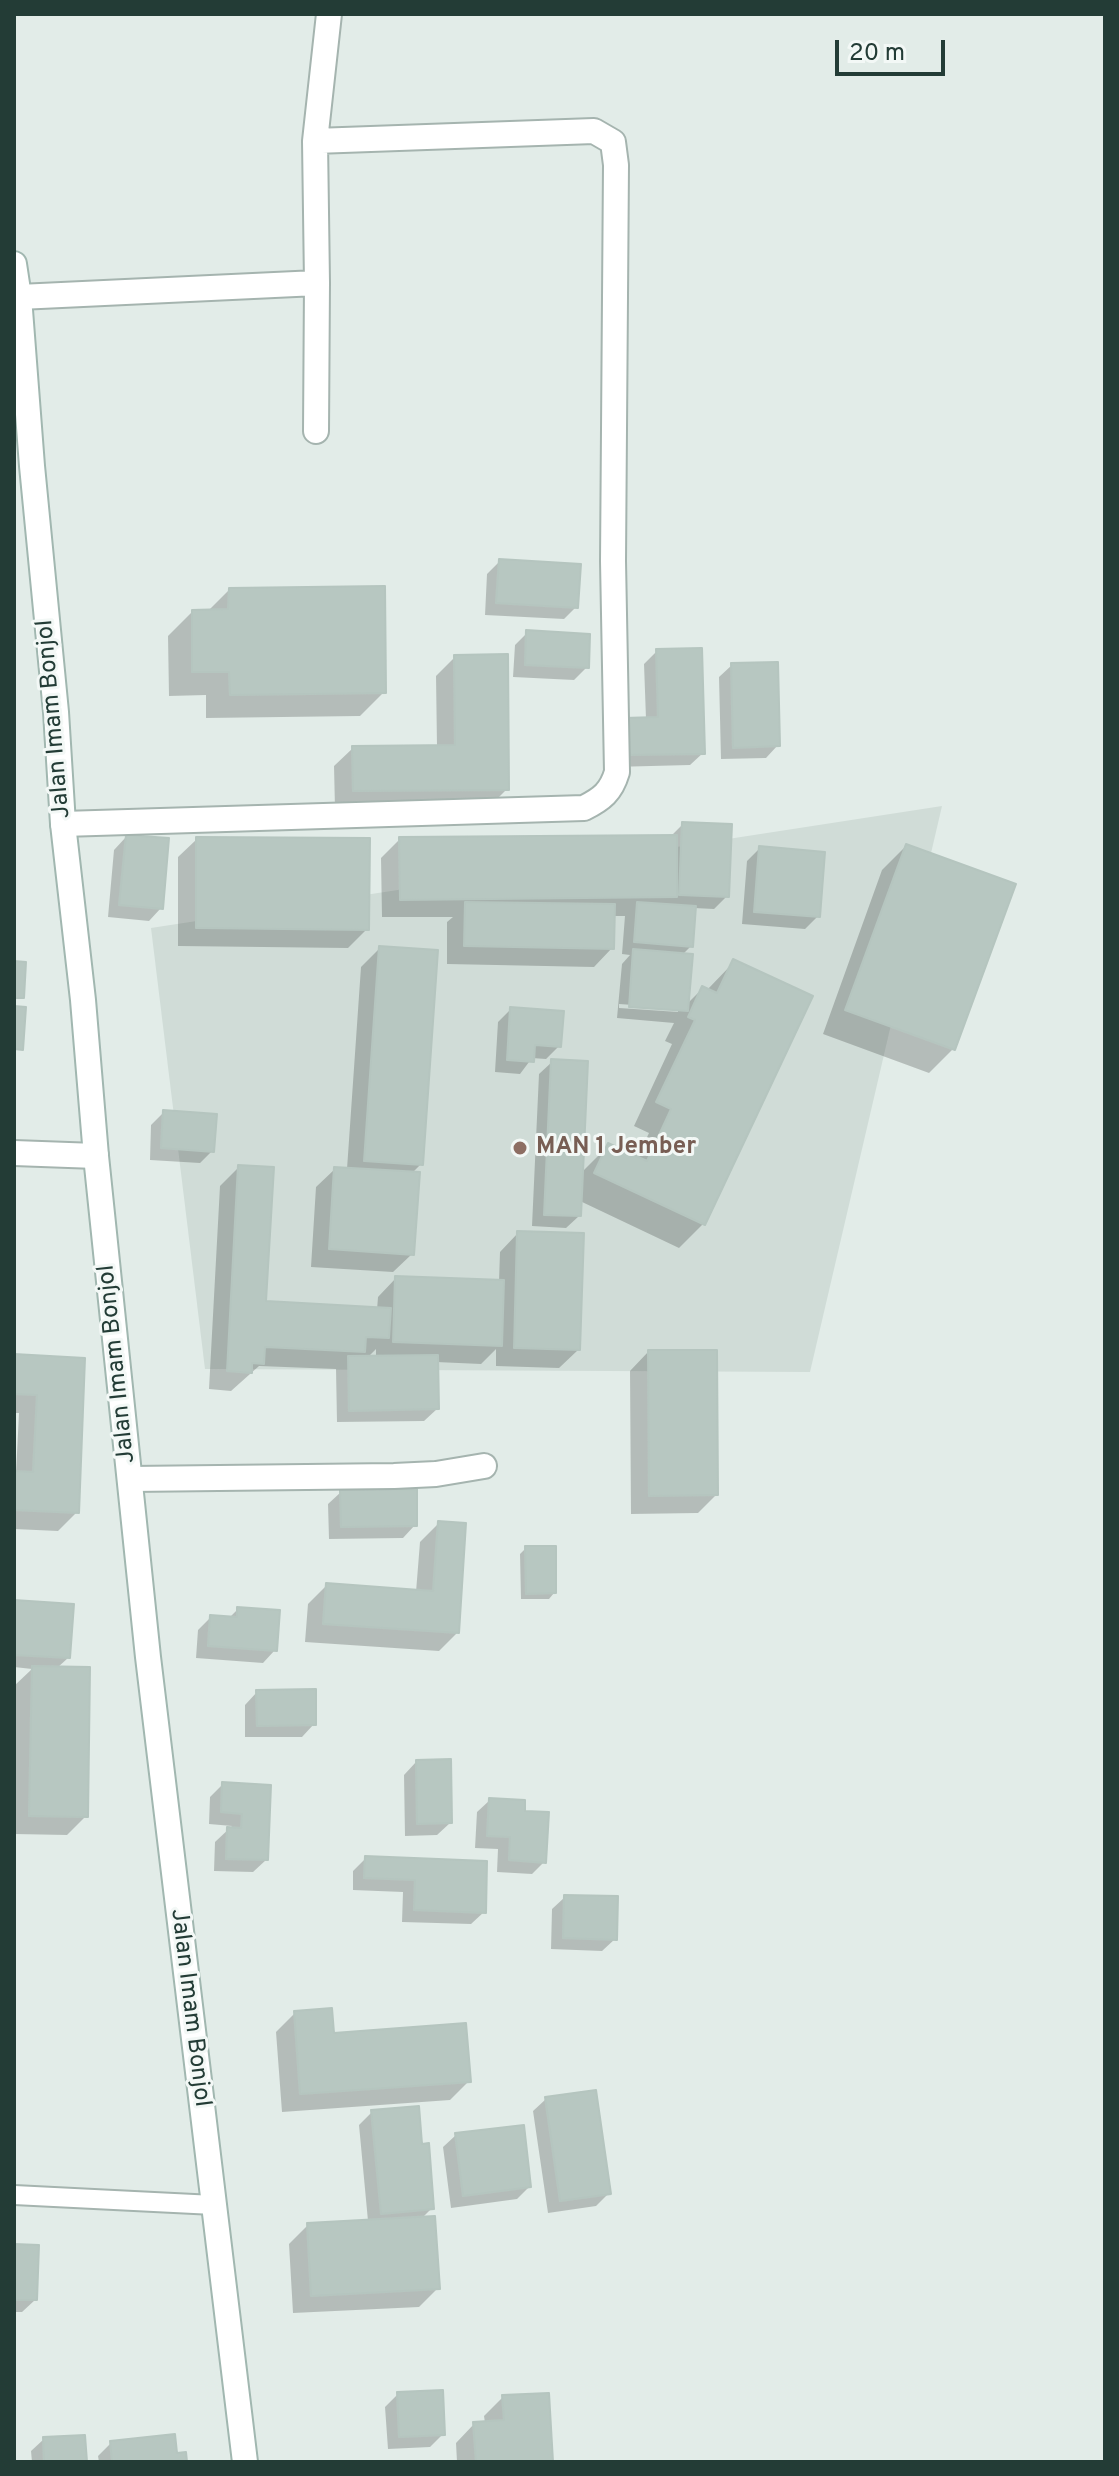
<!DOCTYPE html>
<html>
<head>
<meta charset="utf-8">
<style>
  body { margin:0 }
  #map { position:relative; width:1119px; height:2476px; overflow:hidden; background:#e2ece8; font-family:Overpass,sans-serif }
  canvas { display:block }
  .frame { position:absolute; inset:0; border:16px solid #233c36; pointer-events:none }
  .scale { position:absolute; left:835px; top:40px; width:110px; height:36px; box-sizing:border-box; border:4px solid #233c36; border-top:0; padding-left:10px; font-size:24px; line-height:28px; white-space:nowrap; color:#233c36; -webkit-text-stroke:6px #f3f8f6; paint-order:stroke }
</style>
</head>
<body>
<div id="map">
<canvas width="1119" height="2476"></canvas>
<div class="frame"></div>
<div class="scale">20 m</div>
</div>
<script>
const context = document.querySelector('canvas').getContext('2d');
context.lineJoin = 'round';
function fill(path, color) { context.fillStyle = color; context.fill(path, 'evenodd'); }
function strokePath(path, color, width, dash) { context.strokeStyle = color; context.lineWidth = width; context.lineCap = dash ? 'butt' : 'round'; context.setLineDash(dash || []); context.stroke(path); }
function drawText(font, color, halo, rows, align = 'center') {
  context.font = font + ' Overpass,sans-serif'; context.lineWidth = 6; context.setLineDash([]); context.textBaseline = 'middle'; context.strokeStyle = halo; context.fillStyle = color; for (const [text, x, y, turn = 0] of rows) {
    context.save(); context.translate(x, y); context.rotate((+turn || 0) * Math.PI / 180); context.textAlign = isNaN(turn) ? turn : align; if (halo) context.strokeText(text, 0, 0); context.fillText(text, 0, 0); context.restore();
  }
}
fill(new Path2D(`
  M942,806L810,1372L205,1369L151,928Z`), '#d0dcd7');
fill(new Path2D(`
  M500,561L576,607L564,619L485,615L487,574Z
  M229,590L384,692L360,716L206,718V695L169,696L168,636L192,612L208,611Z
  M527,633L587,667L574,680L513,677L515,645Z
  M657,651L703,753L690,765L613,767L646,719L644,664Z
  M455,657L507,789L488,808L335,809L334,766L353,748L437,747L436,676Z
  M732,665L778,745L766,758L721,759L719,677Z
  M683,824L727,896L714,909L694,908L691,946L682,955L687,1004L703,988L707,990L734,962L703,1224L679,1248L580,1201L579,1216L566,1228L532,1226L539,1074L552,1062L581,1173L609,1145L637,1158L649,1133L634,1126L672,1044L665,1041L674,1023L617,1018L622,964L630,955L622,954L625,916H613L612,948L594,967L447,964V922L453,917H382L381,858L400,839L670,837ZM619,1004L678,1008V1012L619,1008Z
  M126,837L161,908L149,921L108,917L114,850Z
  M197,839L367,929L348,948L178,946V857Z
  M906,846L953,1049L929,1073L823,1034L882,870Z
  M760,848L818,916L805,929L742,924L747,861Z
  M380,948L421,1164L411,1174L412,1254L393,1272L311,1267L316,1187L335,1169H347L361,967Z
  M511,1009L559,1046L546,1059L532,1058L520,1074L495,1072L498,1022Z
  M164,1112L212,1151L200,1163L150,1160L151,1125Z
  M239,1167L264,1303L377,1310L378,1297L396,1278L499,1282L500,1252L518,1233L578,1350L559,1368L496,1366V1349L481,1364L436,1362L437,1409L424,1421L337,1422L336,1369L259,1366L231,1391L209,1389L220,1186ZM376,1349V1358H367Z
  M648,1352L716,1495L698,1513L631,1514L630,1371Z
  M14,1356L83,1360L77,1512L58,1531L14,1529V1473H16L19,1413H14Z
  M341,1492L415,1525L403,1538L329,1539L328,1504Z
  M439,1523L457,1633L439,1651L305,1642L308,1604L326,1586L416,1592L420,1542Z
  M526,1548L554,1593L549,1599H521L520,1554Z
  M14,1602L68,1658L57,1668L86,1816L67,1835L14,1834V1686L32,1669L14,1667Z
  M238,1609L275,1650L263,1663L196,1658L198,1630L211,1617L228,1619Z
  M257,1692L314,1724L302,1737H245V1705Z
  M416,1762L450,1823L437,1835L405,1836L404,1775Z
  M223,1784L269,1787L266,1860L253,1872L214,1871L215,1842L232,1826L209,1824L210,1797Z
  M490,1800L523,1813L544,1862L532,1874L497,1872L498,1849L475,1848L477,1812Z
  M366,1858L485,1863L484,1912L471,1924L402,1922L403,1892L353,1890V1871Z
  M565,1897L615,1939L602,1951L551,1949L552,1909Z
  M295,2013L332,2035L469,2081L450,2100L282,2112L276,2032Z
  M546,2099L608,2194L596,2206L548,2213L533,2111Z
  M372,2112L421,2146L432,2208L422,2218L438,2288L419,2307L293,2313L289,2244L308,2225L368,2221L359,2125Z
  M456,2135L529,2187L517,2199L451,2208L443,2147Z
  M14,2246L35,2300L22,2312H14Z
  M398,2394L443,2434L430,2447L388,2449L385,2407Z
  M503,2397L551,2462H457L456,2443L474,2424L485,2423L484,2416Z
  M44,2439L85,2462H32L31,2451Z
  M111,2443L175,2455L185,2462H99L98,2456Z`), '#0003');
const building = new Path2D(`
  M499,559L581,564L578,608L496,603Z
  M385,586L386,693L230,695L229,672H192V610L228,609L229,588Z
  M526,630L590,634L589,668L525,665Z
  M702,648L705,754L625,755L624,718L658,717L656,649Z
  M508,654L509,790L353,791L352,746L455,745L454,655Z
  M778,662L780,746L733,748L731,663Z
  M682,822L732,824L729,897L679,895Z
  M126,835L169,838L163,909L119,905Z
  M677,835V897L400,900L399,837Z
  M196,837L370,838L369,930L196,928Z
  M906,844L1016,884L955,1050L845,1010Z
  M759,846L825,852L820,917L754,912Z
  M465,902L615,904L614,949L464,946Z
  M637,902L696,906L693,947L634,942Z
  M379,946L438,950L423,1165L364,1161Z
  M633,949L693,954L688,1011L629,1007Z
  M733,959L813,996L705,1225L594,1173L608,1143L647,1161L671,1109L656,1102L695,1020L688,1017L702,986L717,993Z
  M14,961L26,962L24,998H14Z
  M14,1006L26,1007L23,1050L14,1049Z
  M510,1007L564,1011L561,1047L535,1045L534,1062L507,1060Z
  M551,1059L588,1061L581,1216L544,1215Z
  M163,1110L217,1114L214,1152L161,1148Z
  M238,1165L274,1167L266,1301L391,1308L389,1338L366,1337L365,1352L265,1347L264,1364L252,1363V1373L227,1371Z
  M334,1167L420,1172L414,1255L329,1249Z
  M517,1231L584,1233L580,1350L514,1348Z
  M395,1276L504,1280L502,1346L393,1342Z
  M648,1350H717L718,1495L649,1496Z
  M14,1354L85,1358L79,1513L14,1510V1471L33,1472L37,1395L14,1394Z
  M438,1355L439,1409L349,1411L348,1356Z
  M417,1489V1526L341,1527L340,1490Z
  M438,1521L466,1523L459,1633L323,1624L326,1583L433,1591Z
  M525,1546H556V1593L526,1594Z
  M14,1600L74,1604L70,1658L14,1655Z
  M237,1607L280,1610L277,1651L208,1646L210,1615L237,1617Z
  M32,1666L90,1667L88,1817L29,1816Z
  M316,1689V1725L257,1726L256,1690Z
  M451,1759L452,1823L417,1824L416,1760Z
  M222,1782L271,1785L268,1860L226,1859L227,1827L241,1828L242,1814L221,1812Z
  M489,1798L525,1800V1811L549,1812L546,1863L509,1860L510,1837L487,1836Z
  M365,1856L487,1861L486,1913L414,1910L415,1880L364,1878Z
  M564,1895L618,1896L617,1940L563,1938Z
  M332,2008L334,2033L466,2023L471,2082L300,2094L294,2011Z
  M596,2090L611,2194L560,2201L545,2097Z
  M419,2106L422,2144L429,2143L434,2209L381,2214L371,2110Z
  M524,2125L531,2187L463,2196L455,2133Z
  M435,2216L440,2289L311,2296L307,2223Z
  M14,2244L39,2245L37,2300H14Z
  M443,2390L445,2435L399,2437L397,2392Z
  M549,2393L553,2462H476L473,2422L504,2420L502,2395Z
  M175,2434L177,2453L186,2452L187,2462H112L110,2441Z
  M85,2435L87,2462H44L43,2437Z`);
fill(building, '#b7c7c1');
strokePath(building, '#b5c5bf', 2);
const lane = new Path2D(`
  M14,2195L214,2205`);
const street = new Path2D(`
  M315,141L329,14
  M19,297L317,283L315,141L594,131L613,142L616,165L613,561L617,772C611,792 602,799 584,808L63,824
  M316,431L317,283
  M14,1153L96,1156
  M131,1479L394,1476L436,1474L484,1466`);
const secondary = new Path2D(`
  M14,264L19,297L32,466L56,712L63,824L83,1000L96,1156L148,1657L245,2462`);
strokePath(lane, '#a5b4af', 22);
strokePath(street, '#a5b4af', 28);
strokePath(secondary, '#a1b7b0', 28);
strokePath(lane, '#fff', 18);
strokePath(street, '#fff', 24);
strokePath(secondary, '#fff', 24);
for (const [x, y, r, color] of [
  [520,1148,8,"#8d6e63"]
]) { const dot = new Path2D(); dot.arc(x, y, r, 0, 2 * Math.PI); context.fillStyle = color; context.fill(dot); strokePath(dot, '#f3f8f6', 3); }
drawText('24px', '#233c36', '#f3f8f6', [
  ["Jalan Imam Bonjol",55,719,-95],
  ["Jalan Imam Bonjol",118,1364,-96],
  ["Jalan Imam Bonjol",189,2008,83]
]);
drawText('bold 24px', '#785e54', '#f3f8f6', [
  ["MAN 1 Jember",536,1148]
], 'left');
</script>
</body>
</html>
